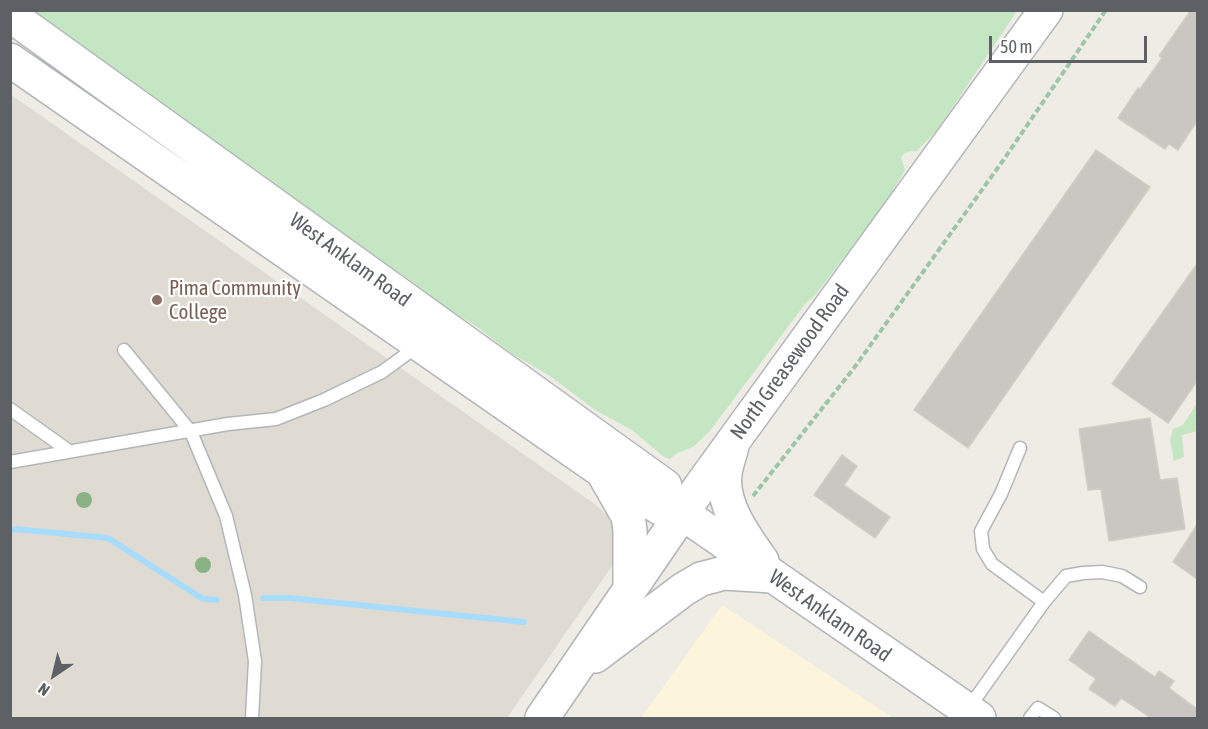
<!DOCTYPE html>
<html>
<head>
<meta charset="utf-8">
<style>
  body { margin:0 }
  #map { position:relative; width:1208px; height:729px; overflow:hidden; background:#efece5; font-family:"Asap Condensed",sans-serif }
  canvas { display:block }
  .frame { position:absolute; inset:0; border:12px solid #5d6165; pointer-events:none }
  .north { position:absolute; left:24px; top:645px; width:60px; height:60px; -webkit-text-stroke:4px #fff; paint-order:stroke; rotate:215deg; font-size:16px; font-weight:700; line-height:24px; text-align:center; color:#5d6165 }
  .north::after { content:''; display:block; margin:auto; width:21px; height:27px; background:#5d6165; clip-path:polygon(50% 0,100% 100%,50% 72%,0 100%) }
  .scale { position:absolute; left:989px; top:36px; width:158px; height:27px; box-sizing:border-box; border:3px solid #5d6165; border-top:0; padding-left:8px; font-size:18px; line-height:21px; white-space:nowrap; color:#5d6165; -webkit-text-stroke:4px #fff; paint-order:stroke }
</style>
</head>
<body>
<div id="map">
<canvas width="1208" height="729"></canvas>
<div class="frame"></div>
<div class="north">N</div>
<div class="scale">50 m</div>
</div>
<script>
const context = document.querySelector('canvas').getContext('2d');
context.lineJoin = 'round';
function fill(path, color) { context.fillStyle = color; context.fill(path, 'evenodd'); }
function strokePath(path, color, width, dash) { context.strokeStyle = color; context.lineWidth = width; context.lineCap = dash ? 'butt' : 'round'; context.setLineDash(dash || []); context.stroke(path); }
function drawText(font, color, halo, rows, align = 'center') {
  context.font = font + ' "Asap Condensed",sans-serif'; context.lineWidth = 4.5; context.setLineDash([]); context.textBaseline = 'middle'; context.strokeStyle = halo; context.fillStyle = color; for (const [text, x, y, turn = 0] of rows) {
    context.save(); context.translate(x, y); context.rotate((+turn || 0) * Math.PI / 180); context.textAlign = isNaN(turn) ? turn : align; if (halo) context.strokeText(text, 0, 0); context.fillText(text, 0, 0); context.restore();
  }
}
fill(new Path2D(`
  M722,605L893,718H641Z`), '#fdf4dc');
fill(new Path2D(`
  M10,94L596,505L623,531L612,566L507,718H11Z`), '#dfdbd3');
fill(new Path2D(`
  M24,11H1017L938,129L917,151C910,151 904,151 901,158L905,170L886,202L816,294L805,304L709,432L693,447L677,453L670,459L664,457L632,430L595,410L550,376L511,353L480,329L441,304L403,275L383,264L270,183L264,175L235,158Z
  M1197,403V431L1182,435L1184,457L1174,461L1170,440L1173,429L1183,425Z`), '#c4e6c2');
strokePath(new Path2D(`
  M10,531L15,529L108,538L203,599L217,600
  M263,598H290L524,622`), '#a7dcfd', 6);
const building = new Path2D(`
  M1191,10H1197V121L1178,150L1169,144L1165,149L1118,118L1138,88L1140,89L1162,58L1159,56Z
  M1096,150L1150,187L968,448L914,410Z
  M1197,264V381L1168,423L1112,384Z
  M1150,418L1160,480L1177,478L1185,529L1109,541L1101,489L1088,490L1079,429Z
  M842,455L857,466L844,485L890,517L875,538L814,495Z
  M1197,525V579L1173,562Z
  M1089,631L1155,677L1159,671L1174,681L1169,688L1197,709V718H1151L1121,698L1115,706L1089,689L1096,679L1069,660Z`);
fill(building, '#cac7c2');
strokePath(building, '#d3cec3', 1.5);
const lane = new Path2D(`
  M124,350L191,432L226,516L245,595L255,661L252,718
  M10,409L69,451
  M1020,448L1001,494L981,531L983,549L992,564L1044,602
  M10,462L228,424L276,419L324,400L382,372L419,345
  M968,709L1044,602L1066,576L1083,573L1102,572L1122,576L1140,587
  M1030,718L1038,708L1054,718`);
const secondary = new Path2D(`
  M10,15L665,486
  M10,60L602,471L660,508L682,513L979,718
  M732,446C730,455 726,465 725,474C721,505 745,537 762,561
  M604,474L628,516L630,530V589
  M595,656L684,589L701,579L724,573L772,576
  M542,718L700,487L1046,10`);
strokePath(lane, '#b2b6ba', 15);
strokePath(secondary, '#b1b5b9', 36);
strokePath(new Path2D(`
  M753,496L854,368L1002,162L1106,10`), '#9cc6a6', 4, [6, 3]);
strokePath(lane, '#fff', 12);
strokePath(secondary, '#fff', 33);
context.fillStyle = '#8ab285';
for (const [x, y] of [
  [84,500],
  [203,565]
]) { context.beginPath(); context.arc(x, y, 8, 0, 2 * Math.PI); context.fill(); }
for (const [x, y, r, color] of [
  [157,300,6,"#8d6e63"]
]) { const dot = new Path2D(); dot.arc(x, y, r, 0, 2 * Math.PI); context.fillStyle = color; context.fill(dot); strokePath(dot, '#fff', 2); }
drawText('21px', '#5d6165', '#fff', [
  ["West Anklam Road",350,260,36],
  ["North Greasewood Road",790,362,-54],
  ["West Anklam Road",830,616,35]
]);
drawText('21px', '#785e54', '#fff', [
  ["Pima Community",169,288],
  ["College",169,312]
], 'left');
</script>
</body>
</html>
